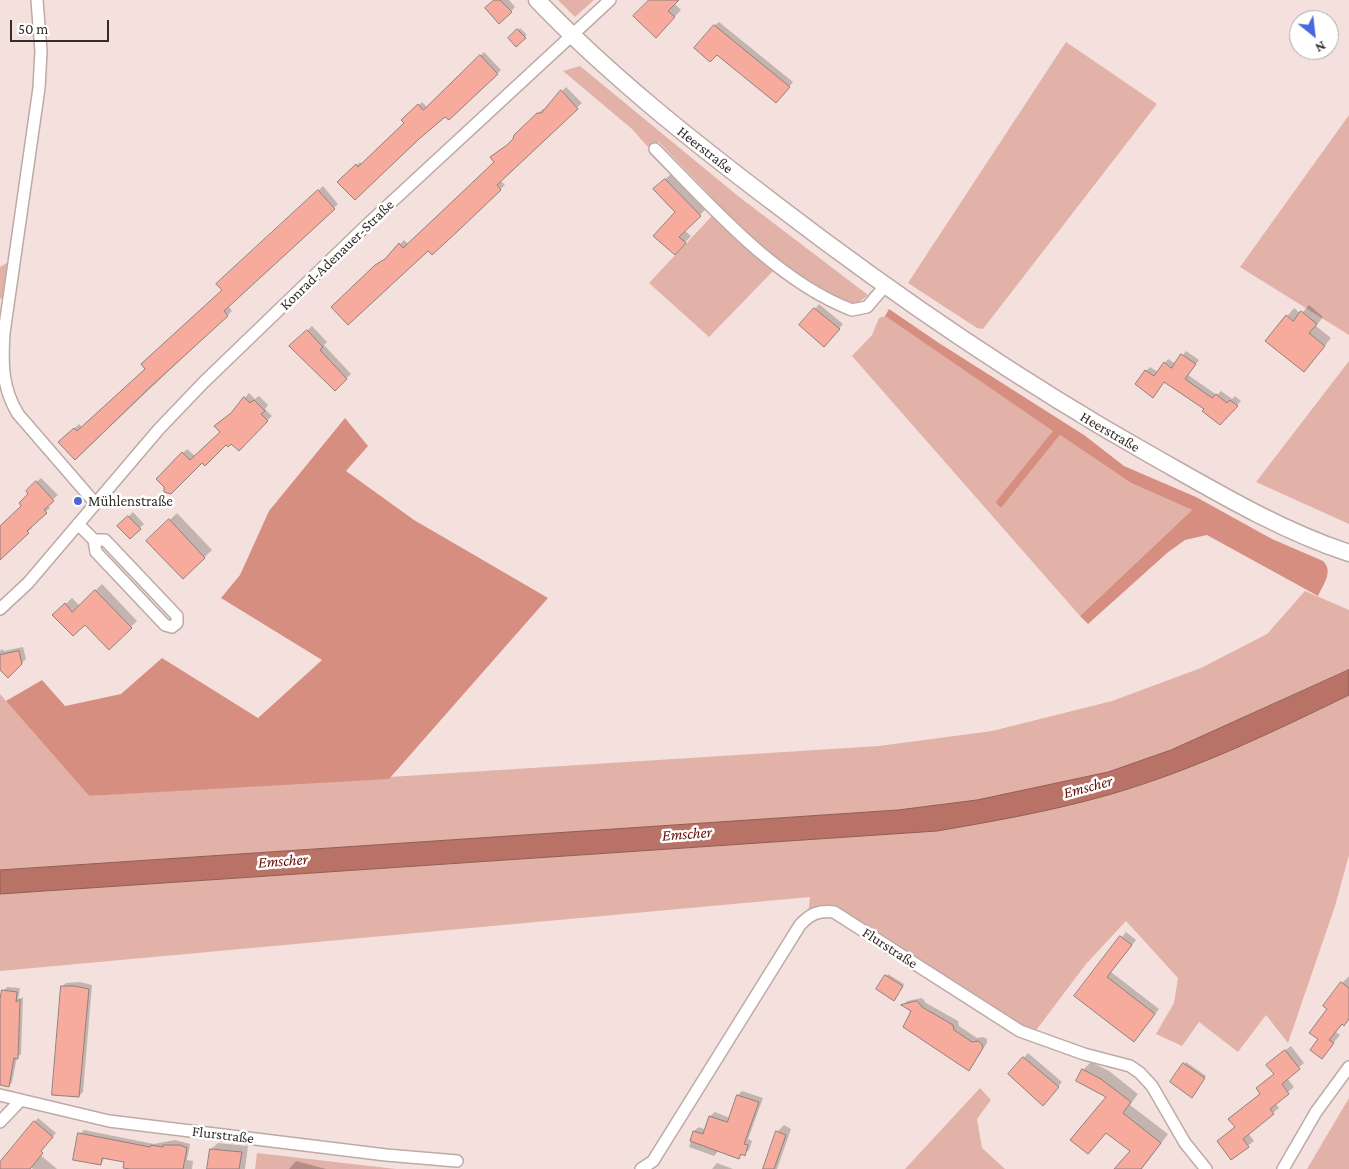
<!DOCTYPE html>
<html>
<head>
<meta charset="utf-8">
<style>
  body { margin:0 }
  #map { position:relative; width:1349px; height:1169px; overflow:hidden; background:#f4e1dd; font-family:"Crimson Pro",serif }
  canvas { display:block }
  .north { position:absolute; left:1289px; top:10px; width:50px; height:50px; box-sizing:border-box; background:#fff; border:1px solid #aeabaa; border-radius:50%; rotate:151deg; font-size:14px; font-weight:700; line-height:20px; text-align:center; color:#342d2b }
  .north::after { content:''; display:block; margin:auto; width:18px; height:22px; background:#4c66db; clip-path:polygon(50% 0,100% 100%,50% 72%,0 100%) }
  .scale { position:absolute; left:10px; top:20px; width:99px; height:22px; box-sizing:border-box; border:2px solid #342d2b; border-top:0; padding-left:6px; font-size:15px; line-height:18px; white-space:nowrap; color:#342d2b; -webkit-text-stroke:4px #fff; paint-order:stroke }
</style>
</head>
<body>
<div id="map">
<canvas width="1349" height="1169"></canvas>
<div class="north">N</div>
<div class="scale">50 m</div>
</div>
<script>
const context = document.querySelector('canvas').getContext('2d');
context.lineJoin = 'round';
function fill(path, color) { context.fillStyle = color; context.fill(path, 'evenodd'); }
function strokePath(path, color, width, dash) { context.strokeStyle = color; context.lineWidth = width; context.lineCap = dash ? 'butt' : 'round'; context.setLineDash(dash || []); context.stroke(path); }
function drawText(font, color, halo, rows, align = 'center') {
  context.font = font + ' "Crimson Pro",serif'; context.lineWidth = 5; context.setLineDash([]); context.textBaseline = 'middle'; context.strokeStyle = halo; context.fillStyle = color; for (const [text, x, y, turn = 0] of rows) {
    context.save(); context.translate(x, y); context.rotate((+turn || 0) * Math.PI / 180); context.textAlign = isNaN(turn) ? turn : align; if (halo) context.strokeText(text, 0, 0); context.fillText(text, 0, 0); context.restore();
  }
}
fill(new Path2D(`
  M558,0H594L575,17Z
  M1066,42L1157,104L983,329L977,328L908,283Z
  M580,66L738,196L868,295L859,302L849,304L797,275L748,235L659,142L648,147L632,129L563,71Z
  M1349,115V335L1240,267Z
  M712,216L731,235L775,269L709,337L649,283Z
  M10,261L6,296L0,299V267Z
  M885,316L1054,431L997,500L1002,507L1060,435L1131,483L1192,510L1080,616L852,356L872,335L879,318Z
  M1349,361V524L1256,482Z
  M1305,591L1349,610V670L1171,750L1107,772L977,800L898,810L0,870V694L89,796L879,746L992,731L1112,701L1201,668L1267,634Z
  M1349,695V855L1335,906L1288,1043L1266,1015L1238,1052L1199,1022L1182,1046L1156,1034L1174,1003L1178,978L1126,921L1086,964L1034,1033L835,911L808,915L810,897L0,971V894L937,831C995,821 1052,811 1108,795C1192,771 1271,733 1349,695Z
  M980,1088L991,1100L977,1119L982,1148L1005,1169H905Z
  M1349,1098V1169H1307Z
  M257,1153L396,1169H255Z`), '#e2b1a8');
fill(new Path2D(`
  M889,309L939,343L1084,435L1124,466L1196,497L1272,539L1323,561C1334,571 1323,585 1318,596L1207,535L1185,540L1167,553L1088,624L1080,616L1192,510L1131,483L1060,435L1002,507H1000L996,503L997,500L1053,431L885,316Z
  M345,418L368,446L346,471L414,520L548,598L389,779L89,796L6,701L42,680L65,706L121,694L162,658L258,718L322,660L221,598L240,575L269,511Z`), '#d68e80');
const water = new Path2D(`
  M1349,670V695C1271,733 1192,771 1108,795C1052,811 995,821 937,831L0,894V870L898,810L977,800L1108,772L1171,750Z`);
fill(water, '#b87266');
strokePath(water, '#905d54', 1);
fill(new Path2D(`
  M496,0H509L515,7L500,22Z
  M650,0H677L674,3L681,10L662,30Z
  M719,22L793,82L781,97L717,54L714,26Z
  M520,28L527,35L516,45L509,38Z
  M484,52L501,70L449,118L445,115L355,199L339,182L360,162L362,164L405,122L403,120L422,102L427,107Z
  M566,87L582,103L500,180L505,185L458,229L332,307L389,256L404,240L408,244L496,162V153L513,141L515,136L543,109H546Z
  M672,173L706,209L684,230L691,236L675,253L677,212L661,183Z
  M323,186L338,204L228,306L232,311L76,459L60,442L79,424L83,428L146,369L224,290L222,279Z
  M819,304L843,324L829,341L815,309Z
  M1309,305L1323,317L1316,326L1331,338L1311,363L1267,340L1294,308L1301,314Z
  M312,326L327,342L324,345L351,374L335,389L291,346Z
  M1186,351L1199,360L1188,375L1217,395L1221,391L1232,399L1235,396L1241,401L1220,424L1206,409L1165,381L1153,396L1146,371L1150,367L1158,372L1168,359L1176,364Z
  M249,393L255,399L259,396L268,405L265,409L272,416L239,449L231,442L226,444L202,461L171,493L183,453L187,449L196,457L221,432L234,411Z
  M41,478L58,495L47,505L50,508L31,526L32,528L0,558V528L23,506L30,494L27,491Z
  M133,512L144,524L130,537L119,526Z
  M177,513L212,550L183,578L148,541Z
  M102,584L137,621L109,648L85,623L54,615L72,598L80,606Z
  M23,647L26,659L8,676L0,668V651L2,649L4,651Z
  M1126,932L1136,940L1111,972L1159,1009L1138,1036L1076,996Z
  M888,974L904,984L894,999L878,988Z
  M1349,976V1019L1344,1024L1343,1023L1336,1032L1340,1035L1322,1057L1320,1039L1329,1009L1342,983Z
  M80,982L92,985L83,1092L79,1096L62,987L66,983Z
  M7,987L20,988L18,1000L23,997L21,1054L17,1057L12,1082L9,1086L0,1078V996H3V991Z
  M922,998L926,1003L958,1021L959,1026L977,1038L983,1037L987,1039V1043L969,1069L912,1011L903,1005L907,1001Z
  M1291,1046L1304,1063L1287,1078L1294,1087L1275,1103L1279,1108L1248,1133L1254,1141L1231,1159L1236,1127L1261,1093L1258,1088L1275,1073L1273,1059Z
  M1028,1053L1062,1082L1043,1104L1024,1058Z
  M1091,1062L1109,1071L1138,1094L1130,1105L1168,1134L1142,1169H1116L1132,1151L1108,1096L1077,1081L1083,1070Z
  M1186,1062L1206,1076L1193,1094L1171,1082Z
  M742,1091L763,1098L748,1139L752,1141L749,1150L739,1157L718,1151L714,1156L689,1147L694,1131L699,1127L706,1130L710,1116L715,1112L730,1118L738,1095Z
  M38,1118L56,1133L38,1153L57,1169H33L31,1167L29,1169H0V1164Z
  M784,1125L791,1129L777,1169H764L777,1132Z
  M84,1130L154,1144L175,1140L190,1144L187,1160L193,1161L192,1169H138L125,1161L105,1157L101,1164L80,1134Z
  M218,1143L248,1146L245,1169H208L211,1149Z
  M296,1161L326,1169H289Z
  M717,1163L733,1169H712Z`), '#0003');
const building = new Path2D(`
  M494,0H500L512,12L499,24L485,8Z
  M649,0H679L668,11L675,17L656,38L633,16Z
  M714,25L790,87L776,103L717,55L710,62L694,48Z
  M517,29L526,38L516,47L508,38Z
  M480,55L498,74L449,120L445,117L419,139L355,200L337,182L356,164L358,167L404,123L401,120L418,104L423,110Z
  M561,90L578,109L497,185L501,190L459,230L432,255L428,251L348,325L331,307L375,265L385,259L399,243L403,248L435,218L494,162L490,157L507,145L513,139L514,135L537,113H541Z
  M665,179L701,216L679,237L686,243L675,255L653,236L675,212L653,189Z
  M318,190L335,209L224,311L228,316L148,389L75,460L58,442L74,428L77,431L145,369L141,364L222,290L216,284Z
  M814,308L840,329L824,347L799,325Z
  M1301,311L1317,324L1309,333L1325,346L1304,372L1265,341L1286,315L1293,321Z
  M307,330L323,347L320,350L347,379L335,391L289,346Z
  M1181,354L1196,364L1185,379L1212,398L1216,394L1227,403L1230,400L1238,406L1220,425L1202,411L1204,409L1164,382L1153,398L1135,384L1145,370L1154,376L1164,362L1171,368Z
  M244,397L250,403L254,400L265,411L261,414L268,421L239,451L231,444L228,447L226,445L205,466L202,463L171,494L164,492V487L156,479L182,452L190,460L220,432L214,426L231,413Z
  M36,481L54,501L44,510L47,513L27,531L29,533L0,560V526L21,506L19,503L28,494L26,491Z
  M128,516L141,529L130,539L117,526Z
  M169,519L205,558L183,579L146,541Z
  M95,590L132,628L109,650L85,625L73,636L52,615L65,603L72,612Z
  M19,651L22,664L8,678L0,670V655Z
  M1120,936L1132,945L1107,977L1155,1014L1134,1042L1074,996Z
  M885,975L903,986L894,1001L876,989Z
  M1341,982L1349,988V1019L1344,1026L1342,1024L1329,1040L1334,1043L1322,1059L1310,1050L1318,1039L1309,1033L1327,1009L1323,1006Z
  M61,986H75L89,989L79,1097L52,1095Z
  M2,990L17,992L16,1002L20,999L18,1059L14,1058L9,1087L0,1085V999Z
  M917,1001L922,1007L953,1025L954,1030L972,1042L978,1041L982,1044L983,1048L969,1071L903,1027L911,1011L901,1005Z
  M1285,1050L1300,1069L1282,1084L1289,1094L1270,1109L1274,1114L1243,1139L1249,1147L1231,1160L1217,1141L1235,1127L1228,1119L1260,1094L1256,1088L1274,1074L1266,1065Z
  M1023,1057L1059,1087L1043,1106L1008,1074Z
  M1183,1063L1205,1078L1192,1098L1170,1082Z
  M1082,1069L1101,1079L1131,1102L1123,1113L1161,1143L1141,1169H1114L1130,1151L1106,1133L1088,1154L1070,1140L1106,1097L1076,1081Z
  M737,1095L759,1102L744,1144L748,1145L745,1156L741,1154L739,1159L690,1141L693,1131L703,1134L709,1116L727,1122Z
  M34,1121L53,1137L41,1151L43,1153L30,1169H0V1162Z
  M776,1131L786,1135L774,1169H763Z
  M78,1133L150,1147L151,1145L163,1147V1145H180L187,1148L183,1169H130L123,1168L124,1162L102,1158L101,1165L73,1160Z
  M210,1149L242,1152L239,1169H207Z`);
fill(building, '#f6ab9d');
strokePath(building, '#917f7c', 1);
const minor = new Path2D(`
  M37,0L41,51L39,88L4,333C2,363 2,388 18,414L95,503
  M655,149C711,206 776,281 852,310L867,307L885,286
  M78,524L94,540L96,552L165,625L172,627L177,623V616L105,540H94
  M0,609L28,583L159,429L204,382L370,222L610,0
  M0,1095L109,1121L386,1155L457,1161
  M0,1122L20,1101
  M641,1169L653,1161L800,925C810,914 819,910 834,912L1020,1031L1084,1054L1130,1066L1140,1073L1152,1086L1185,1143L1206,1169
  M1283,1169L1316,1112L1349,1067`);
const secondary = new Path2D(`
  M537,0C609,75 691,140 774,203C894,295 1018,380 1149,454C1213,490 1279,530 1349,553`);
strokePath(minor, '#bdaaa7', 14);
strokePath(secondary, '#bdaaa7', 19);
strokePath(minor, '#fff', 11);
strokePath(secondary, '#fff', 16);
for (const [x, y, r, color] of [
  [78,501,5,"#4c66db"]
]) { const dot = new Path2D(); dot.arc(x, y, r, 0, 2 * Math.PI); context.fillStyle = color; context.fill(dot); strokePath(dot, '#fff', 2); }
drawText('15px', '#342d2b', '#fff', [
  ["Heerstraße",705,150,38],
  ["Konrad-Adenauer-Straße",337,255,-44],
  ["Heerstraße",1110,432,30],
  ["Flurstraße",890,948,33],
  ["Flurstraße",223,1135,7]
]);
drawText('15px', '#342d2b', '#fff', [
  ["Mühlenstraße",88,501]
], 'left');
drawText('italic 16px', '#660f05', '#fff', [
  ["Emscher",1088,787,-15],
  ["Emscher",687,834,-4],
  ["Emscher",283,861,-4]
]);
</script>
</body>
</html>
